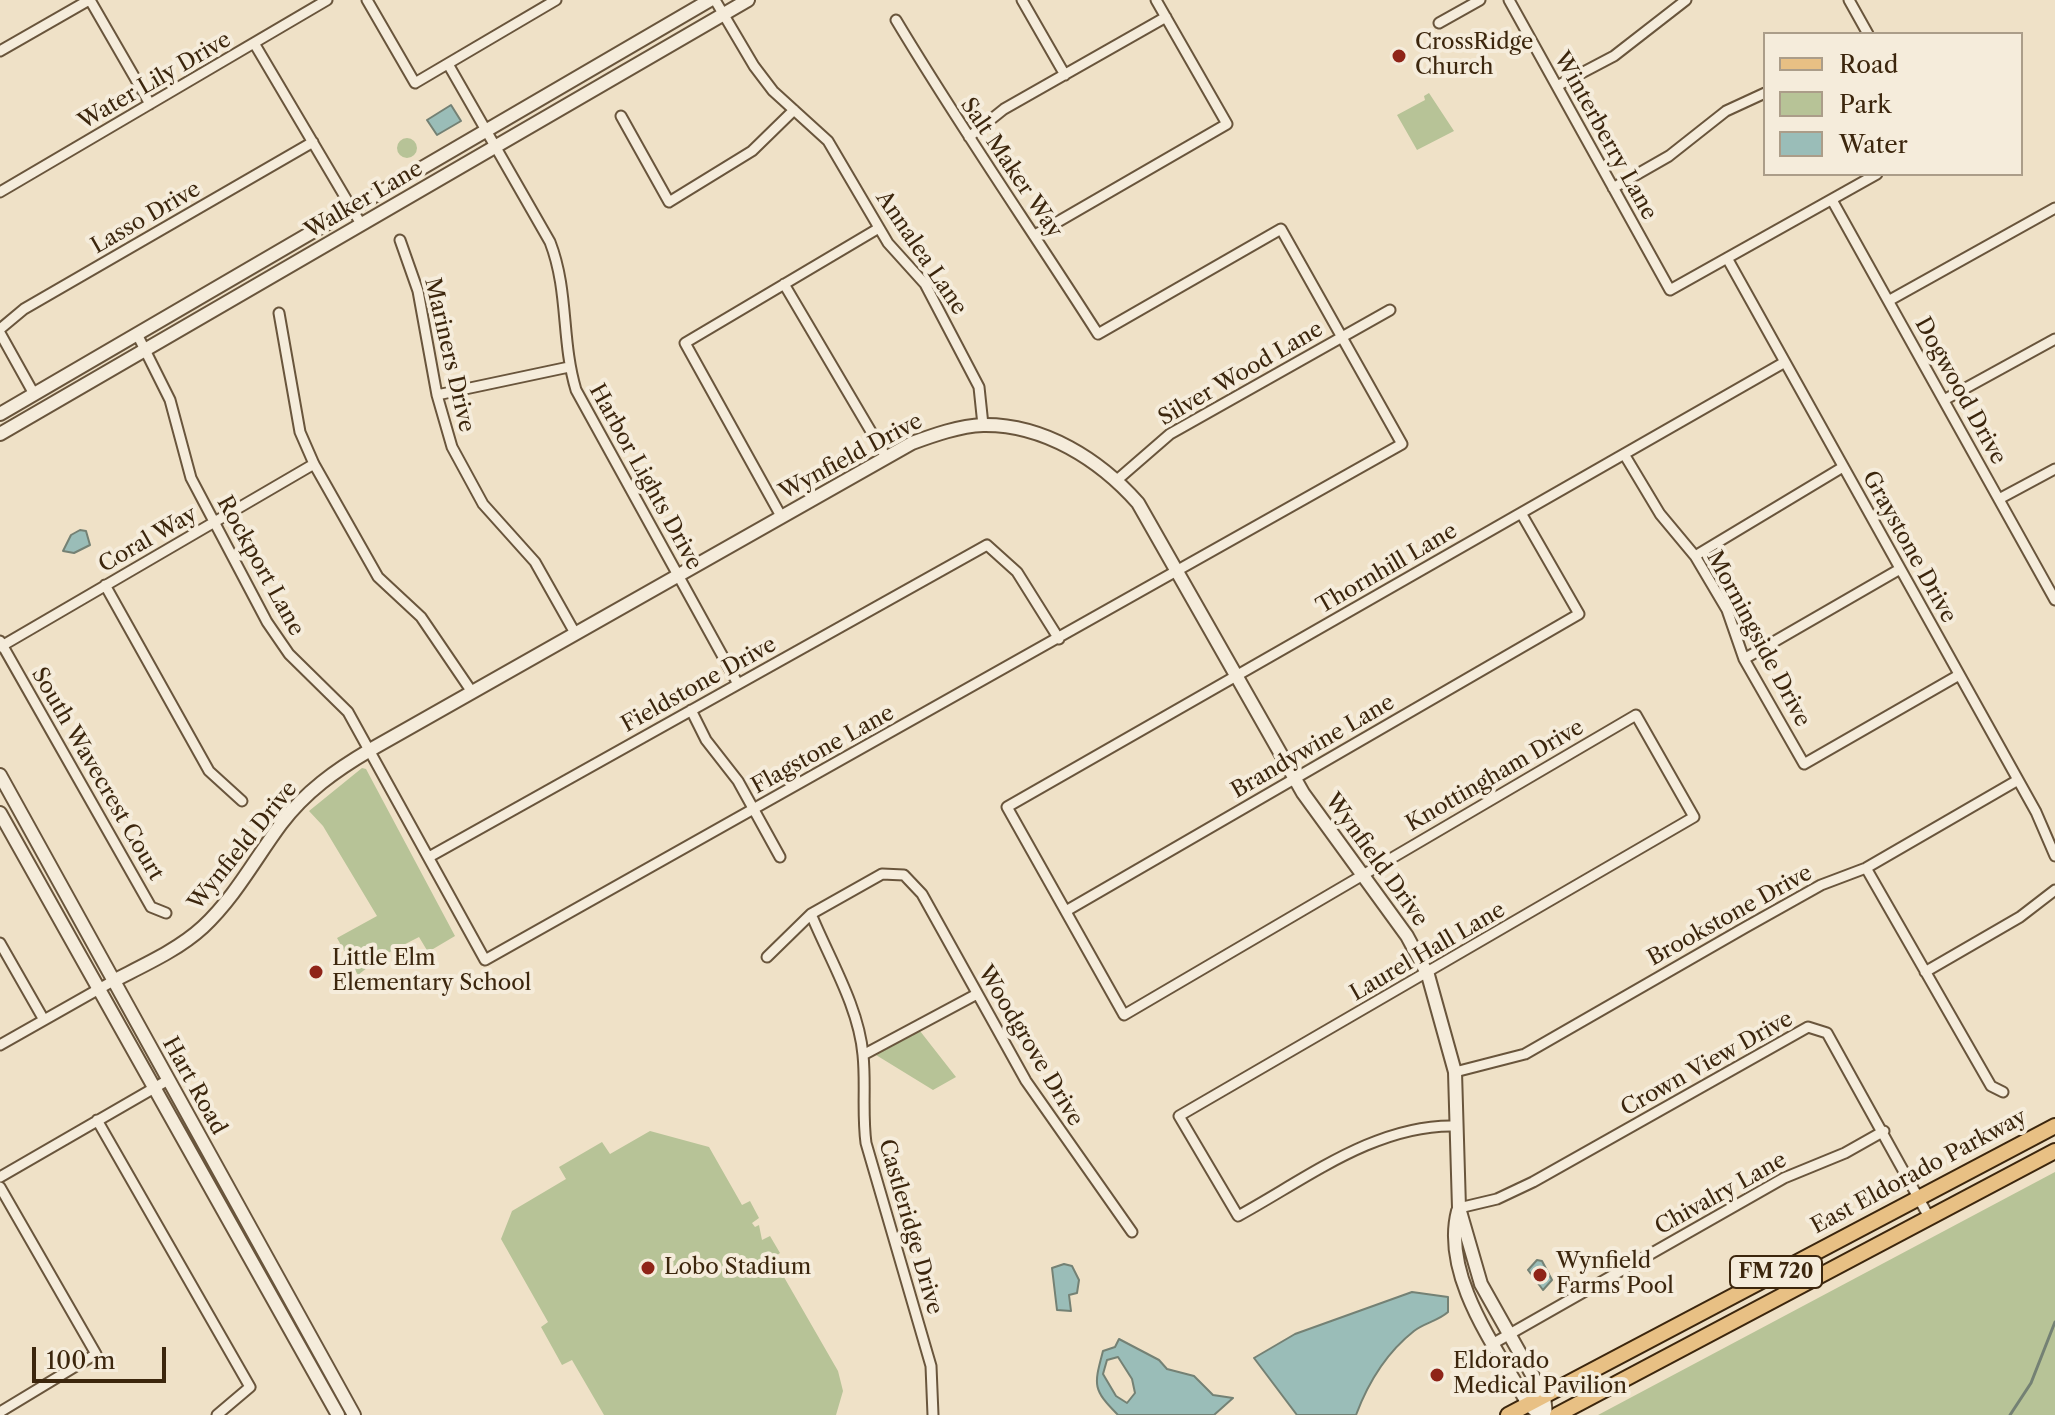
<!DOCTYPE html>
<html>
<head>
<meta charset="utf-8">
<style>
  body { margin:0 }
  #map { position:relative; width:2055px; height:1415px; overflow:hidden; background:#efe1c7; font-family:"Libre Caslon Text",serif }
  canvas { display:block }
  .legend { position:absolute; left:1763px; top:32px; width:260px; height:144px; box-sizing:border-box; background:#f5ecdb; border:2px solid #ab9d89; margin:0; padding:10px 14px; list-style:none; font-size:24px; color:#3c260d }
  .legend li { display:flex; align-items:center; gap:16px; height:40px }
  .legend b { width:40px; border:2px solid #ab9d89 }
  .scale { position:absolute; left:32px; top:1347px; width:134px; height:36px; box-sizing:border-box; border:4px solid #3c260d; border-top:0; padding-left:10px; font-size:24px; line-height:28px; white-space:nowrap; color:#3c260d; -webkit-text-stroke:6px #f5ecdb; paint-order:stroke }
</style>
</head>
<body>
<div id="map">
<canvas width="2055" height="1415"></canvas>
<ul class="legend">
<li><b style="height:10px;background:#e8c084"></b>Road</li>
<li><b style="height:22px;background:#b7c397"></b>Park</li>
<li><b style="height:22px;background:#9abdb8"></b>Water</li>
</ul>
<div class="scale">100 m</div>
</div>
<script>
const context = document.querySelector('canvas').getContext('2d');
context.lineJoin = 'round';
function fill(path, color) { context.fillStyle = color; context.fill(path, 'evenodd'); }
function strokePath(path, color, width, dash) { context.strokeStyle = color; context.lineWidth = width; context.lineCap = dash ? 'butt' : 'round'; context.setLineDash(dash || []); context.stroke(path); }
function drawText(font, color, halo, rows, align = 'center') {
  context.font = font + ' "Libre Caslon Text",serif'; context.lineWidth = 8; context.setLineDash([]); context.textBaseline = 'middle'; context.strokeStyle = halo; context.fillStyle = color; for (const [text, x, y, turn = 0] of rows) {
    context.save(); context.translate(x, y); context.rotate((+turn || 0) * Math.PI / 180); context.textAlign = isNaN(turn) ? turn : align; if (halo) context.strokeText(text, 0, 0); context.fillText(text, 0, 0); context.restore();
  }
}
fill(new Path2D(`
  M1429,93L1454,131L1417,150L1397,115L1425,100L1424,96Z
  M397 148a10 10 0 1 1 20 0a10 10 0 1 1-20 0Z
  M362,768L366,769L455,936L428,952L419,937L382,956L358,975L337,938L377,916L323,826L309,811Z
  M920,1031L956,1077L933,1090L876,1055Z
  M650,1131L709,1147L742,1205L750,1201L759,1218L752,1223L755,1227L759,1225L762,1240L770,1236L780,1253L773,1258L838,1371L843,1391L836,1415H604L572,1360L562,1365L541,1327L548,1322L501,1239L512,1211L566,1179L559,1167L602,1142L610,1154Z
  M2055,1172V1415H1598Z`), '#b7c397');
const water = new Path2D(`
  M451,105L461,121L437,135L427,120Z
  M80,530L86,531L90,545L74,553L63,551L71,535Z
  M1537,1260L1542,1261L1552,1280L1543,1290L1528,1270Z
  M1064,1264L1072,1266L1079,1280L1077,1293L1069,1295L1071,1311L1057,1310L1052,1268Z
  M1412,1292L1448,1297V1312C1438,1321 1424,1323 1414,1331C1386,1353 1368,1383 1356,1415H1297L1254,1358L1295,1334Z
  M1119,1339L1159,1360L1167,1369L1194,1376L1213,1395L1233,1398L1214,1415H1118C1092,1389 1094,1385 1103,1351L1115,1347ZM1118,1357L1132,1379L1135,1393L1127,1403L1116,1396L1103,1374L1107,1360Z`);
fill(water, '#9abdb8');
strokePath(water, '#748174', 2);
strokePath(new Path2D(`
  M2010,1415L2031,1383L2055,1322`), '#748174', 3);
const minor = new Path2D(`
  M90,0L150,104
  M367,0L415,83L556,0
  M715,0L754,66L773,91L828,141L888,243L925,284L979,387L983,425
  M1022,0L1065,75
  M1509,0L1670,290L1877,174
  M1849,0L1868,34
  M1439,23L1480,0
  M254,43L361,224
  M0,51L89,0
  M448,64L550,242C569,291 561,340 576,390L738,684
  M1557,86L1614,56L1686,0
  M621,116L669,202L752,151L794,110
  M969,137L1004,109L1166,17
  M1613,188L1669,156L1726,111L1765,93
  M0,192L327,0
  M1832,200L2055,600
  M1035,235L1227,124L1156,0
  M400,240L418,291L437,395L452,447L483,504L535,562L575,633
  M1727,258L2036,812L2055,856
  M784,284L886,457
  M1890,300L2055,208
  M279,313L300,432L314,464L378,577L421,617L472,692
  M0,329L24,309L313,142
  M0,333L34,394
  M137,334L170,400L191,478L267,622L289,654L348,712L485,960L1402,444L1281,229L1098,334C1031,229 960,127 896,20
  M437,395L569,367
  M1944,400L2055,339
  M1624,454L1660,514L1695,556L1727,610L1744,659L1804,764L1959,675
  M1117,480L1170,434L1390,310
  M1999,499L2055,469
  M781,516L685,343L879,228
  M1695,556L1843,467
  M105,585L209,771L242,801
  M0,641L151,907L166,913
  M0,647L314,464
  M1744,659L1900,569
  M691,710L706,740L738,781L780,857
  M429,857L987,545L1017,572L1059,639
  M1866,868L1991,1086L2003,1092
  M1066,911L1579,614L1521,513
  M811,914C829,958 859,1007 863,1055C866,1084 862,1113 866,1143L931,1366L933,1415
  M0,943L44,1020
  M767,957L811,914L882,874L904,875L922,894L1026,1081L1132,1232
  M1925,972L2020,917L2055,890
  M0,1045L113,981
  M863,1055L977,994
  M1455,1072L1525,1054L1746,927L1821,885L1866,868L2018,780
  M97,1120L250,1387L217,1415
  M1457,1126C1377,1123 1306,1179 1238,1216L1179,1116L1694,817L1636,715L1124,1015L1007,807L1785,362
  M0,1177L168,1080
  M0,1187L96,1354L0,1412
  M1459,1208L1497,1199L1533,1182L1808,1027L1827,1033L1929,1217
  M1494,1343L1784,1178L1845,1153L1884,1131`);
const tertiary = new Path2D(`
  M0,414L710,0
  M0,434L748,0
  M0,775L354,1415
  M0,813L338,1415
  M113,981C144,965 178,950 203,927C235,897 255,859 281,824C305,792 336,770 370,750L912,443C934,435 959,426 983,425C1044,424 1100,460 1138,503L1303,793L1407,936L1428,975L1455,1072L1459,1208L1481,1284L1544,1396L1546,1415
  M1458,1211C1441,1277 1498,1350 1528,1404L1540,1415`);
const primary = new Path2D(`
  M1508,1415L2055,1126
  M1557,1415L2055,1151`);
strokePath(minor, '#69553c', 13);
strokePath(tertiary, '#69553c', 16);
strokePath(primary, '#3c260d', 18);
strokePath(minor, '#f5ecdb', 9);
strokePath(tertiary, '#f5ecdb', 12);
strokePath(primary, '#e8c084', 14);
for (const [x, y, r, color] of [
  [1399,56,8,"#8f2418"],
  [316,972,8,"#8f2418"],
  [648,1268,8,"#8f2418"],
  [1540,1275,8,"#8f2418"],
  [1437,1375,8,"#8f2418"]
]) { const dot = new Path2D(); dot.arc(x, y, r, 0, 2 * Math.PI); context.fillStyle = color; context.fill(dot); strokePath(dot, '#f5ecdb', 3); }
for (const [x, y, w] of [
  [1776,1272,92]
]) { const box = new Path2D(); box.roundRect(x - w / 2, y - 16, w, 32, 6); context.fillStyle = '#f5ecdb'; context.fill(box); strokePath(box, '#3c260d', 2); }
drawText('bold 20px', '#3c260d', null, [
  ["FM 720",1776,1272]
]);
drawText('22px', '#3c260d', '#f5ecdb', [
  ["CrossRidge",1415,43],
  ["Church",1415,68],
  ["Little Elm",332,959],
  ["Elementary School",332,984],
  ["Wynfield",1556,1262],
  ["Farms Pool",1556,1287],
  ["Lobo Stadium",664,1268],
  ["Eldorado",1453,1362],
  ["Medical Pavilion",1453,1387]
], 'left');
drawText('22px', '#3c260d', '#f5ecdb', [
  ["Water Lily Drive",155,81,-30],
  ["Winterberry Lane",1605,136,61],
  ["Salt Maker Way",1011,168,56],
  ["Walker Lane",364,200,-30],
  ["Lasso Drive",146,218,-30],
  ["Annalea Lane",921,253,56],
  ["Mariners Drive",449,355,77],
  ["Silver Wood Lane",1241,374,-30],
  ["Dogwood Drive",1960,391,61],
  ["Wynfield Drive",851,457,-28],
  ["Harbor Lights Drive",645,477,61],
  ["Coral Way",148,540,-30],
  ["Graystone Drive",1909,547,61],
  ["Rockport Lane",260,566,61],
  ["Thornhill Lane",1387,569,-30],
  ["Morningside Drive",1758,639,62],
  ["Fieldstone Drive",699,685,-29],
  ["Brandywine Lane",1313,747,-30],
  ["Flagstone Lane",823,750,-29],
  ["South Wavecrest Court",97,774,60],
  ["Knottingham Drive",1495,776,-30],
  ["Wynfield Drive",243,846,-51],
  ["Wynfield Drive",1376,860,54],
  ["Brookstone Drive",1730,916,-29],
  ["Laurel Hall Lane",1428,952,-30],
  ["Woodgrove Drive",1030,1046,59],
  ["Crown View Drive",1707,1064,-29],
  ["Hart Road",194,1086,61],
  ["East Eldorado Parkway",1919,1172,-28],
  ["Chivalry Lane",1721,1194,-29],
  ["Castleridge Drive",910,1227,74]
]);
</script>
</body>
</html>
